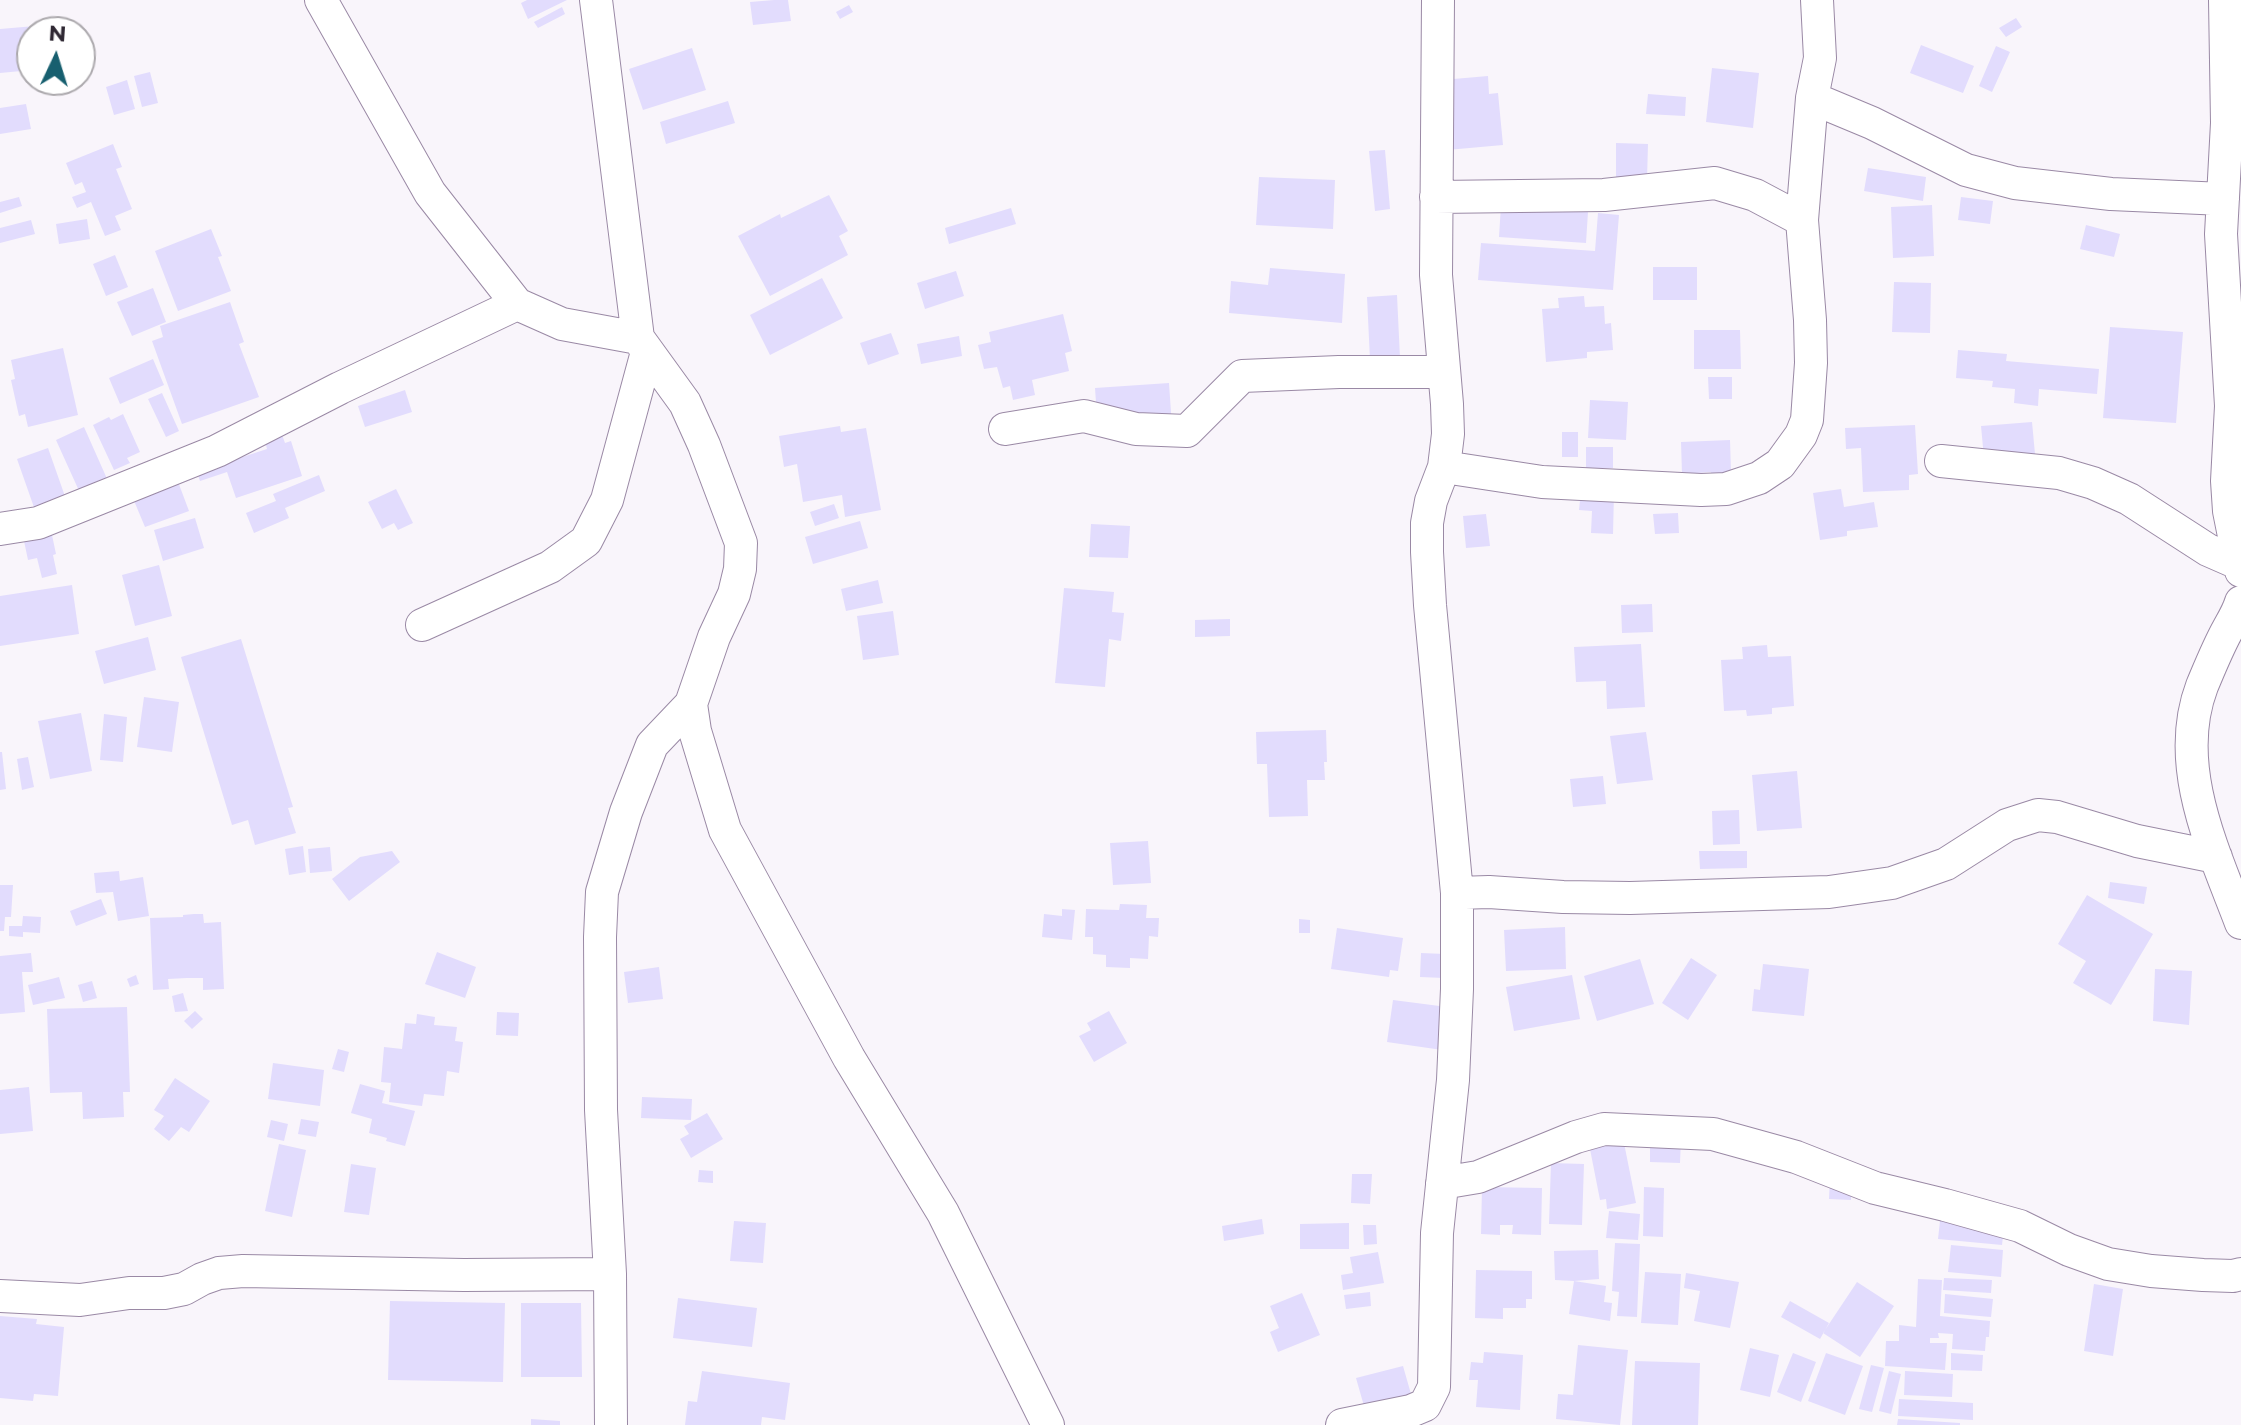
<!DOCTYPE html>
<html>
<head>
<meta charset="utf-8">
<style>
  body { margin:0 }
  #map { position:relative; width:2241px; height:1425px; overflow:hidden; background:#f9f5fb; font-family:Montserrat,sans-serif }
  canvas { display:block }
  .north { position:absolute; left:16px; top:16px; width:80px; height:80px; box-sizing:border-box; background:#fff; border:2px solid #aca9ad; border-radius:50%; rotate:4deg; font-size:22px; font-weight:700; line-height:32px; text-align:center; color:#2f2833 }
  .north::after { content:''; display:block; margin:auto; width:28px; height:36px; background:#175f6f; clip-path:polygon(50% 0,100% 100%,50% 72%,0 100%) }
</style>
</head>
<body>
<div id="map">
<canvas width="2241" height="1425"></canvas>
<div class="north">N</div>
</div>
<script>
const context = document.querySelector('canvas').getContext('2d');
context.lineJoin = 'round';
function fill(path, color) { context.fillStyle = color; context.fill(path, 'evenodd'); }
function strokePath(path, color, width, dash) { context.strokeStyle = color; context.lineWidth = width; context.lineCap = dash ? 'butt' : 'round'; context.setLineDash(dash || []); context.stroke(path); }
fill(new Path2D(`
  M527,0H567L528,19L521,3Z
  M774,0H788L791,21L753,25L750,2Z
  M849,5L853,12L840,19L836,12Z
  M562,7L565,14L538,28L534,22Z
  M2016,18L2022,27L2006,37L1999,28Z
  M35,26V32H32V70L0,73V29Z
  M1921,45L1974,66L1963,93L1910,73Z
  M1996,46L2010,52L1992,92L1979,86Z
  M692,48L706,90L643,110L629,69Z
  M1712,68L1759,73L1753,128L1706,122Z
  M150,72L158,103L142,107L134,76Z
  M1488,76L1489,94L1498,93L1503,145L1447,150L1442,80Z
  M127,80L135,109L114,115L106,87Z
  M1648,94L1686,97L1685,116L1646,114Z
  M728,101L735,123L666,144L660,122Z
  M26,104L31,129L0,134V108Z
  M1616,143L1648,144L1647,180L1616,179Z
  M113,144L122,167L116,169L132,209L115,216L121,230L105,236L91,202L77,208L72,197L86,192L82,182L75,185L66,163Z
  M1385,150L1390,209L1375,211L1369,151Z
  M1868,168L1926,177L1923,201L1864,191Z
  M1259,177L1335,180L1333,229L1256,225Z
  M829,195L848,231L839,236L848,255L770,296L738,236L780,214L781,218Z
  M19,197L22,206L0,213V202Z
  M1961,197L1993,201L1990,224L1958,220Z
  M1501,205L1588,212L1586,243L1499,237Z
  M1932,205L1934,256L1893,258L1891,207Z
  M1011,208L1016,224L949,244L945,228Z
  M1598,213L1619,215L1613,290L1478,280L1481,243L1595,251Z
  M87,219L90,239L59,244L56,224Z
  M31,220L35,234L0,243V228Z
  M2086,225L2120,234L2114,257L2080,249Z
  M211,229L222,256L218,257L231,291L178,311L155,251Z
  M115,255L128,287L106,296L93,264Z
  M1653,267H1697V300H1653Z
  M1270,268L1345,274L1342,323L1229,313L1231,281L1268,285Z
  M956,271L964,296L925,309L917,283Z
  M822,278L843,318L770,355L750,315Z
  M1894,282L1931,283L1930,333L1892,332Z
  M153,288L166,322L132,336L117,302Z
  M1397,295L1400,358L1370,360L1367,297Z
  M1584,296L1585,307L1604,306L1605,324L1611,323L1613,350L1587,352V358L1546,362L1542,309L1559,308L1558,298Z
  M230,302L244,342L239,344L259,397L182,424L152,341L163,337L160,326Z
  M1063,314L1072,351L1065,353L1069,371L1032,380L1035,395L1013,400L1010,386L1003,388L997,367L984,369L978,345L991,342L989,332Z
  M2110,327L2183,332L2176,423L2103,418Z
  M1694,330H1740L1741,369H1694Z
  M891,333L899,354L868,365L860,343Z
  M959,336L962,356L921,364L917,344Z
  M63,348L78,415L28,427L25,414L19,416L11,380L15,379L11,360Z
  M1958,350L2007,354L2006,361L2099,369L2097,394L2039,389L2038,406L2014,403L2015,389L1992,387L1993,381L1956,378Z
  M153,359L164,385L120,404L109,378Z
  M1708,377H1732V399H1709Z
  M1169,383L1172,427L1098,432L1095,388Z
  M405,390L412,412L365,427L358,406Z
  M162,393L179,431L166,437L148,399Z
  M1590,400L1628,402L1626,440L1588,438Z
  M123,414L140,452L127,458L130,463L114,470L93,425L109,417L111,420Z
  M2032,422L2035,454L1984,458L1981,426Z
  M1915,425L1918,474L1909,475V490L1863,492L1861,448L1846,449L1845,428Z
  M840,426L841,432L866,428L881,510L845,517L842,495L803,502L797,464L784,467L779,436Z
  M84,427L108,481L80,493L56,440Z
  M281,432L285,443L291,441L302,476L236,498L227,472L200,481L195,467L224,463L267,449L264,437Z
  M1562,432H1578V457H1562Z
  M1730,440L1731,472L1711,481V472L1682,474L1681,442Z
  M1586,447H1613V468H1586Z
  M48,448L67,502L36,513L17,459Z
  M319,475L325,491L285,508L289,518L254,533L246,513L276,501L273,494Z
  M177,479L189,511L145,527L132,496Z
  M396,489L413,523L398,530L394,523L382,529L368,502Z
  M1841,489L1844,507L1874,502L1878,527L1847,531V536L1820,540L1813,493Z
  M1581,491L1614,493L1613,534L1591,533L1592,511L1579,510Z
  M834,504L839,518L815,526L810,512Z
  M1678,513L1679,533L1655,534L1653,514Z
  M1486,514L1490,546L1466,548L1463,516Z
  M195,518L204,548L163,561L154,530Z
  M860,521L868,548L813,564L805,537Z
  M1091,524L1130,526L1128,558L1089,557Z
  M52,535L56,554L53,555L57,574L42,578L37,558L28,560L24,541Z
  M159,565L172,616L135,626L122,575Z
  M878,580L883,603L846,611L841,589Z
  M72,585L79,634L0,646V596Z
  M1064,588L1114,592L1112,612L1124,613L1121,641L1109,639L1105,687L1055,683Z
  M1652,604L1653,632L1622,633L1621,605Z
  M893,611L899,655L863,660L857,616Z
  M1230,619V636L1195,637V620Z
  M148,637L156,670L104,684L95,651Z
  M241,639L293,807L288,808L296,833L255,845L248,820L232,825L181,657Z
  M1641,644L1645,707L1607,709L1606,681L1576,682L1574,647Z
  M1767,645L1768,657L1791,656L1794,706L1772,708V714L1747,716L1746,710L1724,711L1721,660L1743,659L1742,647Z
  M144,697L179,702L172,752L137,747Z
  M81,713L92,771L50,779L38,721Z
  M104,714L127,717L123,762L100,760Z
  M1326,730L1327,762H1324L1325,780H1307L1308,816L1269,817L1267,764H1257L1256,732Z
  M1646,732L1653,780L1617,784L1610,736Z
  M0,752H2L6,789L0,790Z
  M28,757L34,787L22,790L17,759Z
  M1797,771L1802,828L1757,831L1752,775Z
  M1603,776L1606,804L1573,807L1570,779Z
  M1739,810L1740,844L1713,845L1712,811Z
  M1148,841L1151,883L1113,885L1110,843Z
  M303,846L306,872L289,875L285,849Z
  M330,847L332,871L310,873L308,849Z
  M392,851L400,862L349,901L332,879L360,857Z
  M1699,851H1747V868L1700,869Z
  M119,871L120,881L143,877L149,916L118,921L113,892L96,893L94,873Z
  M2110,882L2147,887L2144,904L2108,898Z
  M0,885H13L11,917H5L4,931H0Z
  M2087,895L2153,934L2111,1005L2073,983L2086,961L2058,944Z
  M101,899L107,914L76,926L70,911Z
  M1120,904L1147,905L1146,918H1159L1158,937L1149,936L1148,959L1130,958V968L1106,967V955L1093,954V937H1085L1086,909L1119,910Z
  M1062,909L1075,910L1072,940L1042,937L1044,914L1062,916Z
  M194,914H203L204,923L221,922L224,989L203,990V978H187L168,979L169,989L153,990L150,918L183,917V915Z
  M23,916L41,917L40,933L23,932V937L9,936V926H22Z
  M1299,919L1310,920V933H1299Z
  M1565,927L1566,969L1506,971L1504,930Z
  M1337,928L1403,938L1398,971L1390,970L1389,977L1331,969Z
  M437,952L476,967L465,998L425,984Z
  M31,953L33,972H22L25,1012L0,1014V956Z
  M1421,953L1445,954L1444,978L1420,977Z
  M1691,958L1717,975L1688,1020L1662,1003Z
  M1640,959L1654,1004L1597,1021L1584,976Z
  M1763,964L1809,969L1804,1016L1752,1011L1754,989L1760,990Z
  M659,967L663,999L628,1003L624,972Z
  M2155,969L2192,971L2189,1025L2153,1021Z
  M136,975L139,984L130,987L127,979Z
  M1572,975L1580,1019L1514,1031L1506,987Z
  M59,977L65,998L33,1005L28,985Z
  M92,981L97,998L83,1002L78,985Z
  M183,993L188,1011L175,1012L172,996Z
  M1393,1000L1455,1008L1449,1051L1387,1042Z
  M127,1007L130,1092H123L124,1117L83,1119L82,1092L50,1093L47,1009Z
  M195,1011L203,1019L192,1029L184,1021Z
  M1109,1011L1127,1043L1094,1062L1079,1036L1091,1030L1087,1023Z
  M497,1012L519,1013L518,1036L496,1035Z
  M417,1014L435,1017L434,1025L457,1027L455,1041L463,1042L459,1073L447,1071L444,1096L424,1094L422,1106L389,1102L391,1083L381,1082L384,1047L402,1049L405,1023L416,1024Z
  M338,1049L349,1052L344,1072L332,1069Z
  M273,1063L324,1070L320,1106L268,1099Z
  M175,1078L210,1101L189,1132L181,1127L169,1141L154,1129L164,1116L154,1110Z
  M360,1084L385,1091L382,1103L415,1111L405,1146L386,1141L387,1138L369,1133L372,1119L351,1113Z
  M29,1087L33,1131L0,1134V1090Z
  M642,1097L692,1099L691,1120L641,1118Z
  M707,1113L723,1139L691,1158L680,1139L689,1134L684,1126Z
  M301,1119L319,1122L316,1137L298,1134Z
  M271,1120L288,1124L284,1141L267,1137Z
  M1623,1138L1636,1203L1607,1209L1606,1199L1600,1200L1589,1144Z
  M1642,1138L1681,1139L1680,1163L1650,1162V1147H1642Z
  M279,1144L306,1150L292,1217L265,1211Z
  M1551,1163L1584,1164L1582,1225L1549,1224Z
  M351,1164L376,1168L369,1215L344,1212Z
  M699,1170L713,1171V1183L698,1182Z
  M1352,1174H1372L1370,1204L1351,1203Z
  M1830,1179L1852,1180L1851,1200L1829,1199Z
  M1482,1187L1542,1188L1541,1235L1512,1234L1513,1225H1500V1235L1481,1234Z
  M1644,1187L1664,1188L1663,1237L1643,1236Z
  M1609,1211L1640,1214L1638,1240L1606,1238Z
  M1941,1212L2005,1218L2002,1245L1938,1239Z
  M1262,1219L1264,1234L1224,1241L1222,1226Z
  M734,1221L766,1223L763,1263L730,1261Z
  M1349,1223V1249H1300V1224Z
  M1363,1225H1376L1377,1244L1364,1245Z
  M1615,1243L1640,1244L1637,1317L1617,1316L1619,1292L1612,1291Z
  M1951,1245L2003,1250L2001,1277L1948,1272Z
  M1598,1250L1599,1279L1574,1281L1555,1280L1554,1251Z
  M1378,1252L1384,1283L1343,1290L1341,1275L1353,1273L1350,1257Z
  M1476,1270L1532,1271V1299H1526V1308H1503V1319L1475,1318Z
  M1645,1272L1681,1274L1678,1325L1641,1323Z
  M1686,1273L1739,1282L1730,1328L1694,1321L1700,1291L1684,1288Z
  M1944,1278L1992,1280L1991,1293L1943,1290Z
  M1918,1279L1942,1280L1940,1316L1990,1321L1989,1337H1986L1985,1351L1952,1349L1953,1334L1938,1333L1939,1338H1930V1343H1947L1945,1370L1885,1366L1886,1341H1899V1325L1916,1327Z
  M1574,1281L1606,1286L1604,1302L1612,1303L1610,1321L1569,1314Z
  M1857,1282L1894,1306L1860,1357L1823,1333Z
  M2094,1284L2123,1289L2113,1356L2084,1351Z
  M1370,1292L1371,1306L1346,1309L1344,1295Z
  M1302,1293L1320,1335L1278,1352L1270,1332L1279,1328L1270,1306Z
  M1945,1294L1993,1299L1991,1317L1944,1313Z
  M678,1298L757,1308L752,1347L673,1338Z
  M390,1301L505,1303L503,1382L388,1380Z
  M1790,1301L1829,1323L1820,1339L1781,1317Z
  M521,1303H581L582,1377H521Z
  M0,1316L37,1319L36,1324L64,1327L58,1396L34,1394L33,1401L0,1398Z
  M1578,1345L1628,1350L1620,1425L1556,1419L1558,1394L1573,1395Z
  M1750,1348L1779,1355L1770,1397L1740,1390Z
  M1484,1352L1523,1355L1520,1410L1476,1407L1478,1380H1469L1471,1362L1483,1363Z
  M1793,1353L1816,1362L1801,1402L1777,1392Z
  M1826,1353L1863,1366L1845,1415L1808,1401Z
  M1951,1353L1983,1355L1982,1371L1951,1370Z
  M1635,1361L1700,1363L1698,1425H1632Z
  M1871,1365L1884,1368L1872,1412L1859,1409Z
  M1403,1366L1413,1401L1366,1413L1356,1378Z
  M702,1371L790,1383L785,1420L762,1417L761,1425H685L688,1401L697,1402Z
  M1889,1371L1901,1374L1891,1414L1879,1411Z
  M1905,1371L1953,1374L1952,1397L1904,1395Z
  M1899,1399L1973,1403V1420L1898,1416Z
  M531,1419L560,1421V1425H531Z
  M1898,1419L1960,1423V1425H1897Z`), '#e2dcfd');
const street = new Path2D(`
  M321,0L430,193L517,304L562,324L638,338L685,403L704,445L741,543L740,569L734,594L714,637L691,704L695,731L725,830L849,1058L943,1213L1048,1425
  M596,0L638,338
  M2225,0L2227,123L2221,234L2231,406L2227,481L2229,511L2241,571
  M1812,98L1872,123L1966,170L2015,183L2111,194L2223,199
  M1436,197L1604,195L1715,183L1755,195L1802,220
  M1005,429L1084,416L1136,429L1187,431L1242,376L1339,372H1443
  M1941,461L2059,473L2093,483L2129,499L2208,550L2240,564
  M1444,467L1542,482L1701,490L1726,489L1759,478L1780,464L1801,435L1807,420L1811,363L1810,320L1802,220L1812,98L1820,58L1817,0
  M0,529L38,523L217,451L340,388L517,304
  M2241,602C2238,612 2233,620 2228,629C2218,647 2210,667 2202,686C2172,765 2213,849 2241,923
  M422,625L550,567L586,541L607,500L647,352
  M1457,893L1489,892L1563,897L1630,898L1829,892L1892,883L1946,864L2007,825L2038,815L2057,817L2137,841L2216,857
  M1442,1183L1478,1177L1576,1137L1604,1129L1713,1134L1796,1157L1875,1188L1945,1205L2020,1226L2069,1250L2108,1264L2151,1271L2203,1275L2233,1276L2241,1274
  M0,1296L80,1300L129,1293H164L184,1289L202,1279L219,1273L243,1271L464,1275L610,1274
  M611,1425L610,1274L601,1110L600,937L602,892L626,812L652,745L691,704
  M1342,1425L1411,1411L1425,1405L1434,1387L1437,1233L1453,1080L1457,989V893L1430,605L1427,552V523L1431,501L1444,467L1448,434L1447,404L1436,275L1438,0`);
strokePath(street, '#9a89a5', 34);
strokePath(street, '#fff', 32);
</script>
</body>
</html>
